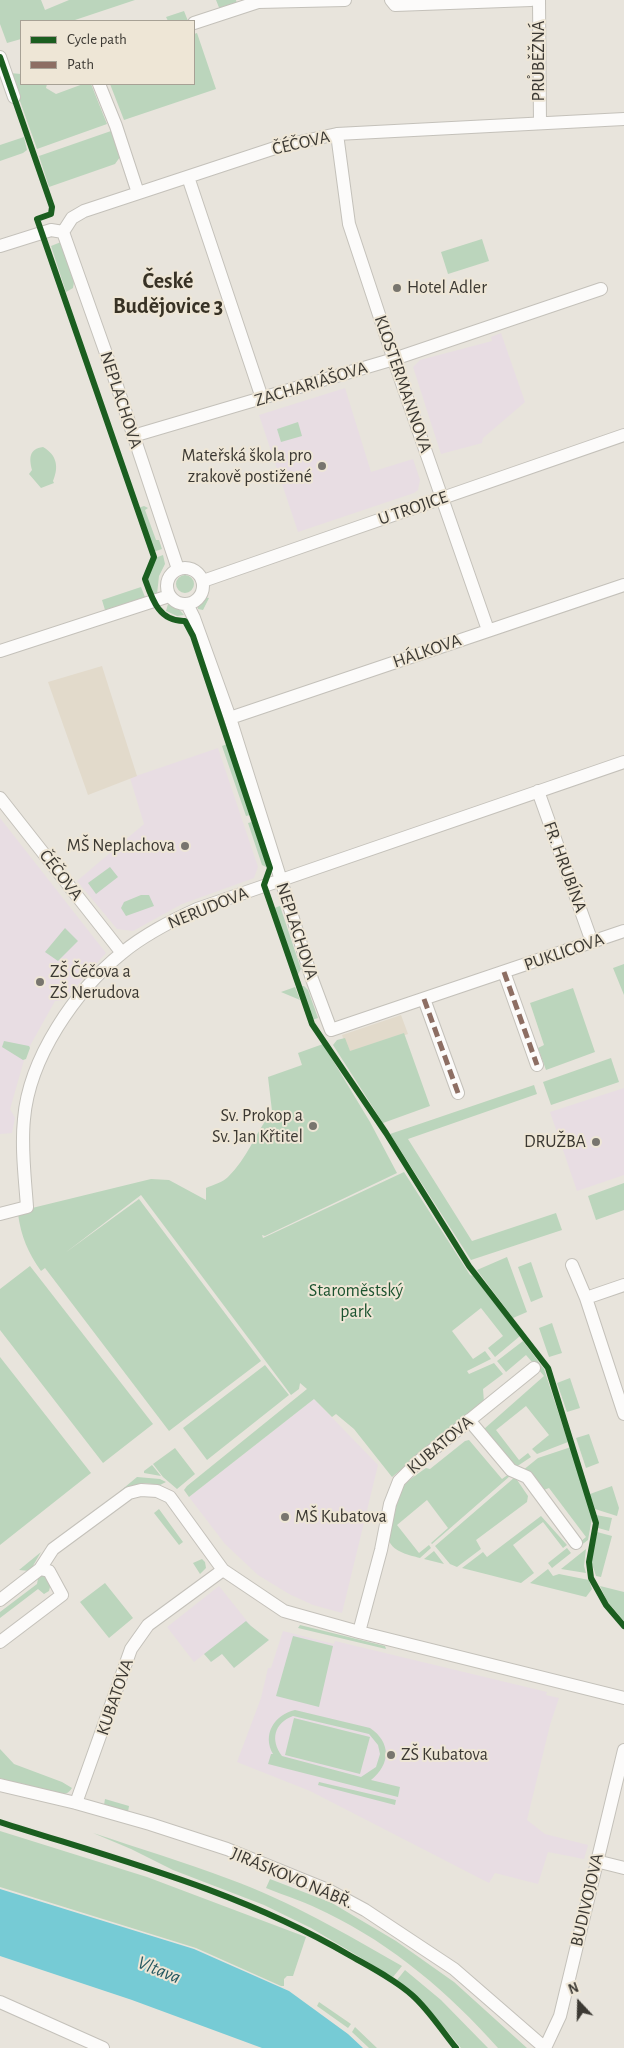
<!DOCTYPE html>
<html>
<head>
<meta charset="utf-8">
<style>
  body { margin:0 }
  #map { position:relative; width:624px; height:2048px; overflow:hidden; background:#e8e4dc; font-family:"Alegreya Sans",sans-serif }
  canvas { display:block }
  .legend { position:absolute; left:20px; top:20px; width:175px; height:65px; box-sizing:border-box; background:#eee6d6; border:1px solid #a7a195; margin:0; padding:6px 9px; list-style:none; font-size:15px; color:#3c3933 }
  .legend li { display:flex; align-items:center; gap:10px; height:25px }
  .legend b { width:25px; border:1px solid #a7a195 }
  .north { position:absolute; left:554px; top:1978px; width:50px; height:50px; -webkit-text-stroke:4px #eee6d6; paint-order:stroke; rotate:339deg; font-size:14px; font-weight:700; line-height:20px; text-align:center; color:#3c3933 }
  .north::after { content:''; display:block; margin:auto; width:18px; height:22px; background:#3c3933; clip-path:polygon(50% 0,100% 100%,50% 72%,0 100%) }
</style>
</head>
<body>
<div id="map">
<canvas width="624" height="2048"></canvas>
<ul class="legend">
<li><b style="height:6px;background:#1b5e20"></b>Cycle path</li>
<li><b style="height:6px;background:#8d6e63"></b>Path</li>
</ul>
<div class="north">N</div>
</div>
<script>
const context = document.querySelector('canvas').getContext('2d');
context.lineJoin = 'round';
function fill(path, color) { context.fillStyle = color; context.fill(path, 'evenodd'); }
function strokePath(path, color, width, dash) { context.strokeStyle = color; context.lineWidth = width; context.lineCap = dash ? 'butt' : 'round'; context.setLineDash(dash || []); context.stroke(path); }
function drawText(font, color, halo, rows, align = 'center') {
  context.font = font + ' "Alegreya Sans",sans-serif'; context.lineWidth = 4; context.setLineDash([]); context.textBaseline = 'middle'; context.strokeStyle = halo; context.fillStyle = color; for (const [text, x, y, turn = 0] of rows) {
    context.save(); context.translate(x, y); context.rotate((+turn || 0) * Math.PI / 180); context.textAlign = isNaN(turn) ? turn : align; if (halo) context.strokeText(text, 0, 0); context.fillText(text, 0, 0); context.restore();
  }
}
fill(new Path2D(`
  M501,333L525,402L483,438L482,443L441,454L413,367L420,360L492,341L491,337Z
  M345,388L371,472L413,459L420,480L418,490L414,493L298,532L259,415Z
  M218,748L258,867L254,878L182,904L133,931L117,929L77,881L144,824L130,778Z
  M0,818L106,953L64,1000L55,1001L26,1053L10,1109L15,1118L12,1133L0,1134Z
  M624,1088V1175L577,1191L550,1112Z
  M314,1399L378,1465L342,1613L313,1605L289,1594L258,1575L225,1544L189,1497Z
  M219,1586L251,1626L269,1640L234,1668L222,1654L211,1662L204,1654L194,1662L167,1627Z
  M283,1631L334,1644L335,1641L547,1692L546,1695L559,1698L550,1725L527,1820L545,1834L588,1845L584,1859L548,1852L538,1884L495,1873L489,1883L310,1791L237,1762L261,1698L268,1668H271Z`), '#e8dde3');
fill(new Path2D(`
  M102,666L137,776L88,795L48,682Z
  M401,1015L408,1034L348,1053L342,1035Z`), '#e2dacb');
fill(new Path2D(`
  M0,0H41L45,10L69,0H135L72,21H21V39L7,43L0,24Z
  M216,0H236L237,4L220,10Z
  M184,11L188,21H168L166,17Z
  M197,33L216,89L124,120L110,84H194V34Z
  M10,73L21,74V84H47L46,88L56,94L83,84H91L107,124L37,149Z
  M111,131L120,157L115,164L49,187L39,156Z
  M24,137L27,150L23,153L0,161V145Z
  M482,239L489,261L448,274L441,252Z
  M61,242L74,282L73,288L66,292L51,246Z
  M298,422L302,436L281,442L277,429Z
  M43,447C57,455 59,467 53,481L54,483L41,488L29,474L32,470C29,458 29,449 43,447Z
  M144,506L148,508L145,510L156,540H159L162,549L153,552L138,508Z
  M163,555L165,564L159,576L157,594L154,596L147,577L155,558Z
  M176 584a9 9 0 1 1 18 0a9 9 0 1 1-18 0Z
  M141,587L145,597L105,610L102,600Z
  M203,597L209,598L203,610L198,609V604Z
  M168,604L178,608L184,615L177,616L166,611Z
  M227,744L250,815L246,816L222,746Z
  M252,822L266,864V867L262,865L248,823Z
  M110,867L118,877L96,894L88,883Z
  M141,895H149L154,906L126,916L121,908L124,902Z
  M280,906L301,969L297,976L274,908Z
  M65,928L78,941L58,961L45,952Z
  M624,964V995L613,968Z
  M300,986H304L308,990L318,1018L312,1020Z
  M295,987L300,1000L281,992Z
  M573,988L595,1052L546,1070L538,1048L544,1045L530,1003Z
  M404,1033L430,1106L383,1123L333,1045L337,1040L345,1038L350,1051Z
  M4,1041L29,1046L30,1048L26,1059L23,1060L2,1047Z
  M323,1044L370,1122L397,1173L265,1236L262,1235L263,1238L404,1172L470,1275L473,1276L520,1336L495,1357L488,1348L503,1336L481,1308L452,1331L473,1359L485,1351L491,1359L467,1371L469,1374L494,1363L503,1374L483,1389L484,1402L477,1409L392,1477L354,1429L336,1414L332,1417L314,1399L189,1497L184,1490L187,1486L307,1389L300,1383L299,1389L291,1395L141,1195L65,1253L139,1199L261,1361L169,1431L45,1268L41,1271C28,1253 21,1236 18,1214L28,1209L151,1179L169,1180L206,1200V1188C213,1185 223,1182 228,1177C247,1159 256,1132 272,1111L268,1077L302,1065L298,1053Z
  M611,1058L619,1082L551,1105L543,1082Z
  M534,1085L537,1094L408,1139L472,1241L556,1213L562,1230L471,1260L390,1134Z
  M624,1183V1210L596,1220L588,1196Z
  M507,1257L527,1312L513,1318L477,1270Z
  M531,1262L543,1297L531,1302L518,1267Z
  M30,1266L153,1424L103,1463L0,1330V1289Z
  M552,1323L562,1353L549,1357L539,1328Z
  M523,1341L544,1369L568,1442L537,1454L532,1449L549,1435L526,1406L496,1430L519,1460L528,1453L531,1457L516,1467L484,1429L544,1376L526,1355L506,1372L497,1361Z
  M0,1357L91,1473L0,1545Z
  M265,1365L289,1395L207,1460L183,1428Z
  M570,1378L580,1408L567,1412L557,1383Z
  M589,1434L599,1463L586,1468L576,1438Z
  M469,1440L502,1479L509,1474L510,1476L432,1544L431,1543L448,1528L427,1500L397,1525L419,1553L429,1545L431,1548L420,1558C409,1555 394,1552 389,1541C393,1523 394,1496 407,1482C413,1477 420,1472 426,1468L430,1469L465,1441Z
  M571,1447L592,1518L588,1540L576,1549L574,1547L586,1537L549,1488L541,1491L522,1471L538,1458Z
  M175,1448L195,1474L177,1489L163,1477L153,1464Z
  M152,1465L161,1476L144,1473V1471Z
  M137,1477L160,1479L166,1482L160,1485L144,1483L119,1492Z
  M515,1477L528,1496L527,1502L476,1540L481,1549L457,1567L450,1564L435,1546Z
  M612,1486L619,1508L617,1516L595,1509L590,1494Z
  M159,1509L183,1542L179,1545L154,1513Z
  M596,1515L612,1518L609,1531L598,1528L599,1522Z
  M541,1516L567,1545L563,1548L543,1522L513,1545L534,1573L521,1583L462,1568L483,1552L487,1557Z
  M597,1532L612,1536L601,1577L596,1576L591,1561Z
  M567,1548L571,1553L552,1568L548,1563Z
  M586,1549L584,1566L586,1573L561,1569Z
  M434,1551L444,1564L424,1559Z
  M41,1552L30,1571L19,1570Z
  M202,1559L205,1562L206,1568L200,1574L193,1563Z
  M548,1569L553,1576L559,1574L589,1580L592,1589L586,1597L530,1583Z
  M41,1572L51,1583L49,1591L44,1594L38,1589L0,1618V1612L37,1584L39,1573Z
  M105,1583L133,1618L109,1638L80,1602Z
  M600,1586L624,1592V1621L607,1601Z
  M246,1621L251,1626L269,1640L234,1668L222,1654L211,1662L204,1654Z
  M300,1625L385,1646L386,1649L298,1628Z
  M293,1636L333,1646L319,1707L276,1696Z
  M295,1710L370,1728C391,1742 391,1764 371,1780L400,1787L398,1797L268,1764L271,1754H273C262,1735 274,1715 295,1710ZM293,1716L369,1734L378,1745L380,1754L376,1767L361,1777L282,1756C270,1740 274,1723 293,1716Z
  M294,1718L370,1737L360,1774L285,1755Z
  M0,1749L14,1764L62,1782L72,1788C70,1791 67,1794 63,1794C49,1795 15,1783 0,1778Z
  M319,1782L396,1800L395,1805L318,1785Z
  M105,1799L129,1806L128,1812L104,1805Z
  M0,1831L147,1877L306,1937L293,1976H287L284,1979V1986H281L196,1948L0,1887Z
  M93,1833C138,1848 184,1862 229,1879C290,1901 346,1934 402,1966L393,1977L311,1928L264,1905L173,1870L131,1849Z
  M270,1879L332,1903L396,1941L454,1982L527,2048H498C449,1993 393,1945 327,1913C308,1903 286,1896 266,1888Z
  M405,1970L441,2000L488,2048H461L424,2003L397,1980Z
  M319,2002L351,2024L348,2028L317,2006Z
  M355,2027L377,2048H369L352,2032Z`), '#bbd5bc');
fill(new Path2D(`
  M0,1889L194,1949L289,1991L348,2034L363,2048H262L132,2000L0,1956Z`), '#76cbd5');
const minor = new Path2D(`
  M391,0L395,5L531,0
  M539,0L540,123
  M194,23L258,2L345,0
  M0,57L14,97
  M99,84L116,126L138,193
  M337,134L349,224L397,369L488,630
  M188,177L262,398
  M63,232L108,359L178,569
  M0,246L51,230L63,232L72,218L84,211L281,146L337,134L624,119
  M133,436L394,359L601,289
  M167 586a18 18 0 1 1 36 0a18 18 0 1 1-36 0Z
  M203,581L624,435
  M187,604L194,618L230,718L312,979L331,1030L624,931
  M0,651L169,596
  M230,718L624,585
  M538,791L592,942
  M0,798L122,953
  M504,972L537,1065
  M424,999L458,1093
  M0,1214L27,1207C25,1178 21,1148 24,1119C29,1058 75,991 122,953C145,934 171,921 197,909L624,762
  M572,1265L586,1298L624,1414
  M586,1298L624,1285
  M469,1420L511,1470L527,1477L576,1543
  M0,1600L40,1569L53,1549L129,1493L141,1490L157,1491L170,1497L223,1570L284,1611L359,1632L624,1698
  M359,1632L381,1550L390,1504L399,1481L419,1461L534,1368
  M0,1642L62,1595L49,1571L40,1569
  M0,1785L76,1803L150,1824L227,1849L328,1890L365,1910L454,1969L545,2048
  M76,1803L131,1649L148,1625L223,1570
  M596,1861L624,1868
  M0,2002L103,2048
  M545,2048L560,2016L624,1750`);
strokePath(minor, '#c4c1ba', 14);
strokePath(minor, '#fcfbfa', 12);
strokePath(new Path2D(`
  M504,972L537,1065
  M424,999L458,1093`), '#8d6e63', 5, [10, 5]);
strokePath(new Path2D(`
  M0,57L52,207L51,214L37,219L154,557L145,579C152,599 159,622 185,621L193,636L270,868L264,885L312,1024L386,1133L469,1266L548,1368L596,1523L589,1562L591,1578L606,1605L624,1626
  M0,1822C119,1860 240,1891 349,1955C370,1967 394,1979 412,1995C429,2010 442,2031 456,2048`), '#1b5e20', 6);
for (const [x, y, r, color] of [
  [397,288,5,"#78756e"],
  [322,466,5,"#78756e"],
  [185,846,5,"#78756e"],
  [40,982,5,"#78756e"],
  [313,1126,5,"#78756e"],
  [596,1142,5,"#78756e"],
  [285,1517,5,"#78756e"],
  [391,1755,5,"#78756e"]
]) { const dot = new Path2D(); dot.arc(x, y, r, 0, 2 * Math.PI); context.fillStyle = color; context.fill(dot); strokePath(dot, '#eee6d6', 2); }
drawText('18px', '#3c3933', '#eee6d6', [
  ["PRŮBĚŽNÁ",539,61,-90],
  ["ČÉČOVA",301,143,-13],
  ["ZACHARIÁŠOVA",311,384,-17],
  ["KLOSTERMANNOVA",403,384,71],
  ["NEPLACHOVA",121,400,72],
  ["U TROJICE",413,508,-19],
  ["HÁLKOVA",427,651,-19],
  ["FR. HRUBÍNA",565,867,70],
  ["ČÉČOVA",61,875,52],
  ["NERUDOVA",208,908,-22],
  ["NEPLACHOVA",297,931,72],
  ["PUKLICOVA",564,952,-19],
  ["KUBATOVA",440,1445,-40],
  ["KUBATOVA",115,1697,-71],
  ["JIRÁSKOVO NÁBŘ.",292,1878,23],
  ["BUDIVOJOVA",587,1900,-77]
]);
drawText('18px', '#3c3933', '#eee6d6', [
  ["Hotel Adler",407,288],
  ["Mateřská škola pro",312,456,"right"],
  ["zrakově postižené",312,477,"right"],
  ["MŠ Neplachova",175,846,"right"],
  ["ZŠ Čéčova a",50,972],
  ["ZŠ Nerudova",50,993],
  ["Sv. Prokop a",303,1116,"right"],
  ["Sv. Jan Křtitel",303,1137,"right"],
  ["DRUŽBA",586,1142,"right"],
  ["MŠ Kubatova",295,1517],
  ["ZŠ Kubatova",401,1755]
], 'left');
drawText('18px', '#1c532f', '#eee6d6', [
  ["Staroměstský",356,1291],
  ["park",356,1312]
]);
drawText('italic 19px', '#255860', '#eee6d6', [
  ["Vltava",159,1970,22]
]);
drawText('bold 22px', '#383225', '#eee6d6', [
  ["České",168,281],
  ["Budějovice 3",168,306]
]);
</script>
</body>
</html>
